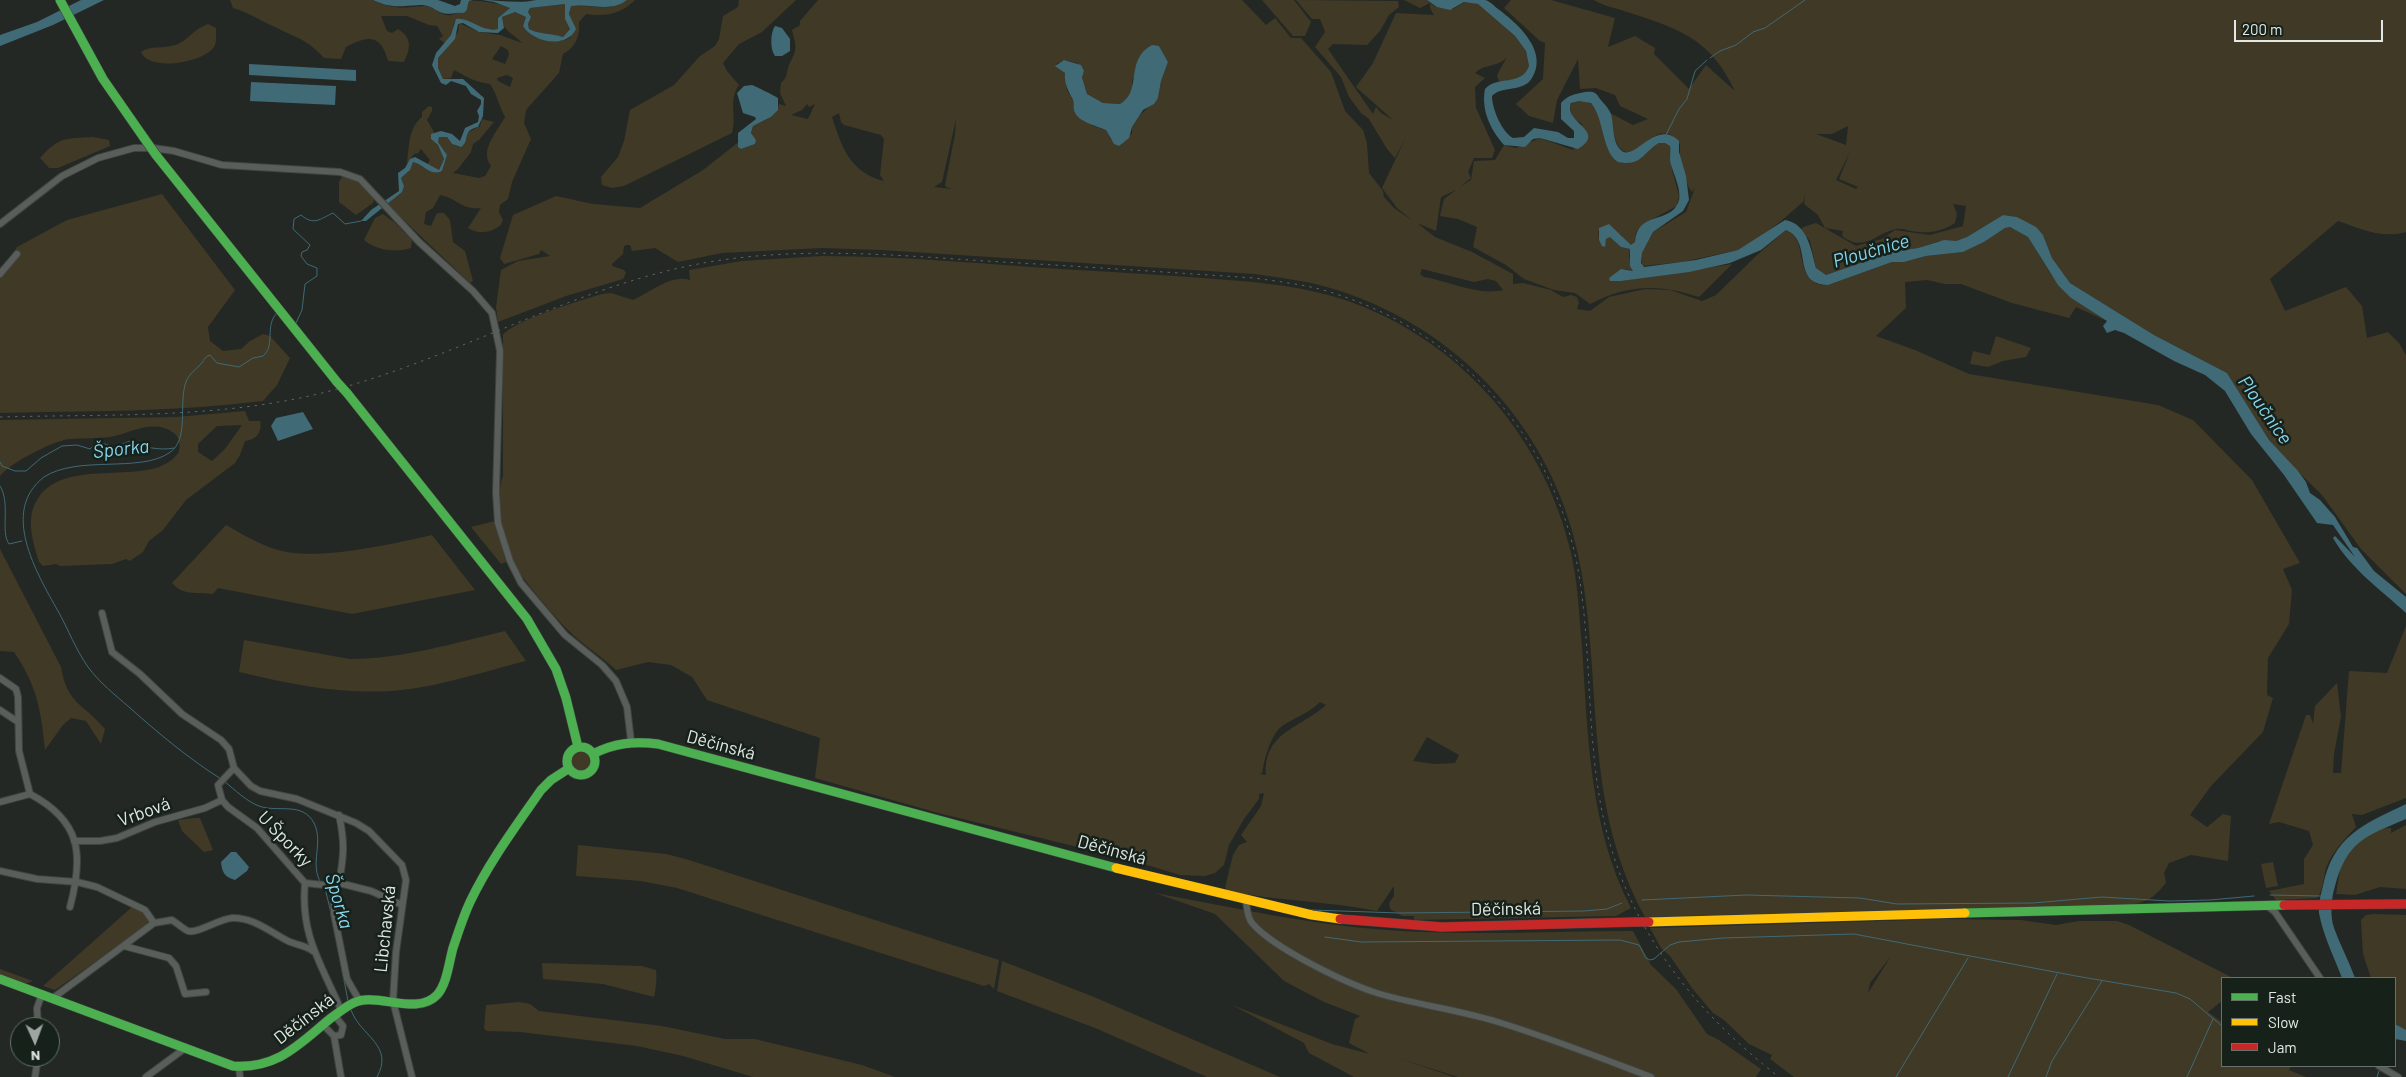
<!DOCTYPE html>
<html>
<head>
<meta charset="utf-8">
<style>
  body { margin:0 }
  #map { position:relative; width:2406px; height:1077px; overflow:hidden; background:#232824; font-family:Barlow,sans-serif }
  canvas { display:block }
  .legend { position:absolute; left:2221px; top:977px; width:175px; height:90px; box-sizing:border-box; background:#16211a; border:1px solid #68716b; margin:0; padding:6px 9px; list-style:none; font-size:15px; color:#e2e9e4 }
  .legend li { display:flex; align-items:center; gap:10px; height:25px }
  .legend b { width:25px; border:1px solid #68716b }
  .north { position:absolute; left:10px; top:1017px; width:50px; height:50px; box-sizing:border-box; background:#16211a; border:1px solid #68716b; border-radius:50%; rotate:178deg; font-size:14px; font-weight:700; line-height:20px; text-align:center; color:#e2e9e4 }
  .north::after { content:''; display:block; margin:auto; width:18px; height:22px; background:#9fa5a1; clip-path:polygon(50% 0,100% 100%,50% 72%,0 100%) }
  .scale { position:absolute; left:2234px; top:20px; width:149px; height:22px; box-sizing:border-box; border:2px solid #e2e9e4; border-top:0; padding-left:6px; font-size:15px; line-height:18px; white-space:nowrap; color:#e2e9e4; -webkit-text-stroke:4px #16211a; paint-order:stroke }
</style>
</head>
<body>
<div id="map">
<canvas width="2406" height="1077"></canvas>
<ul class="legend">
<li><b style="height:6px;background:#4caf50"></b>Fast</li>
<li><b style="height:6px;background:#ffc107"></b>Slow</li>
<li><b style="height:6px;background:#c62828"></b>Jam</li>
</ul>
<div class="north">N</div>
<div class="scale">200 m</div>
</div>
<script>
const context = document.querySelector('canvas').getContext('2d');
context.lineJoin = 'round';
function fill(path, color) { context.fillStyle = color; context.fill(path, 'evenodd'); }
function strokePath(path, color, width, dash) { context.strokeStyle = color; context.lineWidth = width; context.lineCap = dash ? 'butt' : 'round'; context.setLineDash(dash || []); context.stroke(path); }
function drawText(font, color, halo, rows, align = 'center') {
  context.font = font + ' Barlow,sans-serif'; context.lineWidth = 5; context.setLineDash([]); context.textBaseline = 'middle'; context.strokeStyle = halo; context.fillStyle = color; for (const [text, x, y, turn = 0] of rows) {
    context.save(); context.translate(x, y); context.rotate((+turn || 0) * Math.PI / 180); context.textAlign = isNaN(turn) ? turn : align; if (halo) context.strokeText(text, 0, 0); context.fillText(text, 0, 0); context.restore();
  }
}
fill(new Path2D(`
  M230,0H373C385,6 397,9 411,7C418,7 423,5 430,7C437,9 443,17 451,15C460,14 462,5 469,1C477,0 503,4 510,8L498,18L500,27L497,30L486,29L461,19L454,23L452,34L445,43L439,39L443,36L437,26L429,25L407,16H381L387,31L392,33L398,29C413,38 410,49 404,62L388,61C381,34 368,35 346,47L341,59L324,58C308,40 297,38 277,28C261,21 250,13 233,8Z
  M627,0H635C621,14 605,17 586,14L579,22C580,36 576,47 563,54L559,73L526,110L524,123L531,139L512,182L508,199L500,205L499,212L503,220L501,225C490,233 480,235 468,228L481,208C461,210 459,199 440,195L433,208L426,212L424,224L431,226L437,213H444L450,220L453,242L465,251L473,281L470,283L387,204L404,186L401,178L408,172L413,162C423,164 431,177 442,171L447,155L438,142L439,137H447L452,144L459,147L466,139L467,133L480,126L482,119L494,122L479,140L473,144L471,152L458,169L453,173L479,178L485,176L491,166C479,150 497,132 505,117C499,106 497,94 490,84C472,81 470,78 454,70L451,78L443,79L438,69V58L458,32L459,23L479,32L500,35L522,43C514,34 501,30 502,17L515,12L526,17L523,26C532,41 555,45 570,38L573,24L569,14L571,6C590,4 611,13 627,0ZM501,46L508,50L509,55L505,64L492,59ZM507,75L513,78L510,87L498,81L497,78Z
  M739,0H796L762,32L739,44L723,63L727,71L739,85C728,100 737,116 732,133L624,186L612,188L602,185L601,177L618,157L624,141L630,110L674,85L700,56L715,46L719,39L723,16L738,7Z
  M818,0H1242L1266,25L1275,18L1291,38H1301L1331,72L1345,111L1363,130L1367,143L1369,173L1383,191L1384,197L1394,208L1413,221L1397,208L1382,188L1406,137L1395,158L1387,149L1369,119L1361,113L1349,97L1341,77L1315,47L1325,32L1320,19H1312L1296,0L1398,1L1399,7L1389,15L1380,31L1367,45L1333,44L1328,49L1373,114L1376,107L1381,113L1393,120L1356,87L1373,63L1396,13L1434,15L1430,8V3L1437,7L1453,9L1465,2L1478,4L1515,36L1526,51L1529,66C1524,80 1512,80 1499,82L1497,75L1507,57C1498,68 1485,63 1475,73L1485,78L1475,87L1476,108L1495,150L1492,158H1474L1468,172L1471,178L1460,187L1471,180L1474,161L1495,160L1504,145L1516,148L1540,138L1573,150L1582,124L1572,117L1570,106L1573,102C1608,94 1597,135 1610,152C1612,156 1618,160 1621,163C1648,161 1641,153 1659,143H1665L1670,146L1671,166L1679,195L1677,206L1645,223L1636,232L1635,242L1633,245H1629L1620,234L1598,231L1599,240L1604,247L1606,239L1610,236L1621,247L1630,249L1629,256L1633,271L1625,269L1609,278L1621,281L1732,264L1699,297C1658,284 1629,284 1590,304L1575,293L1554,290L1524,279L1506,265L1473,247L1477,227L1458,219L1440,216L1444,199L1456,190L1441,197L1436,231L1417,223L1435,237L1472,252L1513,274V284L1523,283L1551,290L1563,297L1571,295L1577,297L1579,303L1577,309L1590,311L1609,297L1645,289L1670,290L1702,301L1716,295L1756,256L1786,230C1803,237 1799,258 1806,273C1808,277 1813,281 1817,284L1828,285L1892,262H1904L1926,256L1963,252L1984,242L2005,228L2010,227L2028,237L2050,273L2071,298L2107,321L2076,307L2069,318L2012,303L1961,284H1945L1927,280L1905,282L1906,308L1876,336L1915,350L1969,374L2158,405L2193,420L2252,480L2300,563L2283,569L2292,590L2289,624L2268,658L2267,695L2273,698L2263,732L2211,786L2190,815L2207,827L2223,814L2231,816L2228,861L2191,855L2169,863L2164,873L2166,883C2155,896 2150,901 2134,904L1645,917C1584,805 1602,694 1582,575C1561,440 1466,331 1337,290C1310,281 1282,278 1255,274L881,250L822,248L722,253L678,262L655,248L632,251L630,245H627L624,246L623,254L612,264V266L624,270L626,273L623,279L566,296L498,322L496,307L501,270L518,261L550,256L541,250L539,254L504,264L500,258L513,215L556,196L593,204L640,208L703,170L740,141L741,149L755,144L756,140L751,134L753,126C763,121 777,117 779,104L786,106L780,93L781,83C788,77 786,72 789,65C797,48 797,50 792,30L800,25V21ZM1159,46L1168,62L1161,81L1158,98L1139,116L1132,127V134L1111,140L1106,130L1093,126L1075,104L1067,90L1065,73L1056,64L1064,60L1077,63L1084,71L1082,76L1087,94L1103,103L1120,104C1130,98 1133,91 1132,80ZM807,104L809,107L815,104L808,119L791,115L802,110ZM839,113L841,122L844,125L881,135L884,139L880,175L884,181C850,172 842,148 832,117ZM956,119L955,134L945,185L946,187L952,189L934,187L942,182ZM1422,269L1474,282L1488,279L1496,281L1503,290C1477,296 1449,281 1424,277L1420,274Z
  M1262,0H1294L1311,22L1305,36H1293Z
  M1404,0H1427L1430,3L1420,8Z
  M1511,0H1551L1615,18L1608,47L1635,36L1655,48L1654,54L1689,89L1706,65L1735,91C1710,38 1679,29 1627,12C1616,8 1603,6 1594,0H2406V232C2381,239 2362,229 2338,221L2270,279L2285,311L2346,287L2362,306L2367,338L2388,332L2399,343L2406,355V594L2361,549L2322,495L2285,459L2269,440L2227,373L2154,335L2070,283L2052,258L2043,235L2017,217L2003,215L1967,237L1956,241H1939L1918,248L1892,252L1826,275L1816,268L1810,241L1801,230L1803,227L1816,223L1856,246L1882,239L1895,230L1930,235L1963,226L1966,206L1953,204L1957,214L1955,223C1941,232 1928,234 1911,231C1906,230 1901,228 1896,229C1876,233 1864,253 1842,236L1843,231L1825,228L1818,215L1804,204L1805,195L1803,202L1781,221L1754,242L1738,250L1682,262L1642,266V253L1653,232L1686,212L1695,188L1692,192L1688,186L1680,160V144L1670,134C1667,134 1662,133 1659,134C1648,139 1629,162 1619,147C1612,137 1613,124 1610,113L1633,125L1648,119L1620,106L1615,95L1596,88L1580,89L1578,59L1557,100L1553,123L1529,116L1516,104L1543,79L1545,43L1540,41L1504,8ZM1848,126L1846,145L1816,134H1832ZM1850,152L1839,179L1858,187L1856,189L1836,180Z
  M565,4L566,20L570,29L563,37C551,35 541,35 529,29L528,24L531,17L528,11L530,8Z
  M208,24L216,28C216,35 217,42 214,47C203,63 149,72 141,52C151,45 163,49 175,45C188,41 192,30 208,24Z
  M429,106L432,107V111L427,120L434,132L431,139L438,145L444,159L438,171L427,165L430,160L421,149L418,153L414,154L407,164C409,148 408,128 422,117V112Z
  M93,137L109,140L110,146L58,168H49L40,158C60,136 65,139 93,137Z
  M342,177L356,180L374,199L373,203L356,215L339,202V182Z
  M162,194L235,290L208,327L210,341L223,351L241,349L250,341L263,334L270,336L290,358L277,385L263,401C176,412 88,411 0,413V272L17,247L67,220Z
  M383,214L394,222L412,240L411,248C397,253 375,250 364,240L375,218Z
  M822,256C907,256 992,265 1077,270C1119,272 1160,275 1202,278C1245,281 1289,284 1332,296C1452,331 1543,432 1571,553C1578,584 1579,615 1582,646C1588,735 1589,827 1631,908L1616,916L1414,920V916H1402L1390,909L1389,903L1394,896V886L1377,911C1327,901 1277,901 1227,891L1225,887L1233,855L1239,845L1247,842L1241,835L1261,806L1264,793L1259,794V799L1244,819L1229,845L1224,865L1215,873L1205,876L1180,875L1127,859L938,813L815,778L820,738L707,700L692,677L671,665L648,662L616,670C600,655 581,644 566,628C553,615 521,578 513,562C502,540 494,500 503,476V335C514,320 582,300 602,294L611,293L633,300C651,292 671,274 690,280L689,270L742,261ZM1320,702L1326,705C1301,728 1263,732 1266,775L1259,774L1262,773C1264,760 1269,742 1277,731C1286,720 1308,715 1320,702ZM1427,737L1459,755L1455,763L1434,764L1413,761Z
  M1996,336L2031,348L2026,357L2003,361L1988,367L1970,364L1973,351L1990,355Z
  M245,411L249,421H260C263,433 255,440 245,441L240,455L235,463L186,500L163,530L149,541L143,552L130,561L126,559L112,564L60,566L56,564L43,566L39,562C32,539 24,515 41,494C74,456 153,489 178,453C181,447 180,440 176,435C158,418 134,431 115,436C100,439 84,438 69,439C53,441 10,463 0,476V420L176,417ZM242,425L225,449L212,461L198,452V444L217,426Z
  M495,521L506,562L501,564L471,527Z
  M226,525C244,535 265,548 286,552C326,559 392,544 432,535L475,590L352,614L218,588L213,594C197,592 183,596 172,583Z
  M0,549L61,667C67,704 83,703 105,729L101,744L86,721L71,718L63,725L45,750C41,710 37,686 14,652L0,651Z
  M2406,626V798L2362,815L2352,814L2356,827C2345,839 2332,852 2326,868C2323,879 2324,889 2317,898L2276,900L2269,891L2304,884V859L2313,845L2309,831L2279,822L2269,824L2306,715H2310L2313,724L2315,706L2337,683L2341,717L2334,754L2333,773H2341L2349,671L2387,673Z
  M505,631L526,661C482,672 436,688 391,691C338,694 289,684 239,672L244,640L350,659C403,659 454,643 505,631Z
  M569 761a11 11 0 1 1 22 0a11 11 0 1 1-22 0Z
  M195,818H200L213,850L204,852L182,831L178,820Z
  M2406,825V889L2380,887L2355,895L2336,894C2338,884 2339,872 2342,863C2350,846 2373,827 2391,828V833Z
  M578,845L666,854L689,860L999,960L994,989L989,984L984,986L677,888L641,881L576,876Z
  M2273,862L2278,886L2266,888L2261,864Z
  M1155,893C1232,907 1310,925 1387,930C1469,936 1552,931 1633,931L1651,965L1676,989L1707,1034L1719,1040L1761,1069L1756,1077H1458L1401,1059L1454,1077H1354L1309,1053L1304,1043L1232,1005L1332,1044L1370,1054L1349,1043L1355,1019L1360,1016L1324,1002L1284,981L1215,914Z
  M132,907L144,914L150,923L55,990L43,986Z
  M2374,914L2406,915V1030L2395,1024V978H2371L2363,954L2361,920L2366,915Z
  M1944,919L2021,920L2056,925L2079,921H2117L2129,925L2233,978H2222V1001L2208,1012L2222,1022V1066H2291L2289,1070L2306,1077H1794L1770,1059L1772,1055L1749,1044L1724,1020L1713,1013L1692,988L1670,956L1661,948L1650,928ZM1891,956L1868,993L1870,983Z
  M1002,961L1094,997L1280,1077H1207L1095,1028L997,991Z
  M542,963L642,966L656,970C657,978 656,989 654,997L603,984L543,979Z
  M0,969L33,981L25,984L0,974Z
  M519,1002L530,1004L539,1011L662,1026L725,1039H755L862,1065L895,1077H753L683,1056L637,1046L520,1032L487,1031L484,1029L486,1005Z`), '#403926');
fill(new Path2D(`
  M81,0H104L53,25L0,46V35L37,22Z
  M373,0H438L455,6L460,4L461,0H473L469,1C467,5 468,10 465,12C462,14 460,12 457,13C436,17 437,5 420,5C400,6 392,9 373,0Z
  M482,0C500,0 519,4 536,0H627C611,13 591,3 571,6L569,14L576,29C567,49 533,43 523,26L526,17L515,12L502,17L504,28L498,33L479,32L463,23L458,24L455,39L438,58V68L443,79H463L484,98L483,116L478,127C461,131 471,140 461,147L452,144L447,137H439L438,142L447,155L442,171C431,177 423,164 413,162L410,170L401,178L404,186L402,192L366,221H361L371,210L399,191L398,173L405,168L410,159L415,157L439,170L444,159L438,145L431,139V134L441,131L452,134L460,141L465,128L478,122L479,116L477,111L481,104V100L471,94L466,86L451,81L446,85L441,83L432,65L436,53L451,35L456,19C470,17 483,33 498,29V18L510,8L494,2ZM565,4V19L570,29L563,37C551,33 541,35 529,29L528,24L531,17L528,12L530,8Z
  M1427,0C1442,0 1472,0 1485,0C1490,1 1494,6 1498,9C1517,23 1549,51 1532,78C1523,93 1502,85 1492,96C1492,109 1502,132 1513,138L1524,137L1534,128L1558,132L1568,138H1574V131L1561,119V103C1568,95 1575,94 1585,92C1593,91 1596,92 1600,99C1604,104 1608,107 1611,114C1614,125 1612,139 1619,148C1633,167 1654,117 1679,141V152L1686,176L1689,200L1683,211L1653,232L1642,253L1641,263L1644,267L1696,260L1738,250L1785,220C1808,224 1811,250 1816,268L1826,275L1892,252L1918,248L1944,240L1956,241L1967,237L2003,215L2017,217L2036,227L2043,235L2052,258L2070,283L2154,335L2227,373L2269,440L2298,471L2306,482L2310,493L2320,500L2335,517L2353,547L2357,548L2374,571L2406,597V613C2380,589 2351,569 2333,538L2335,536L2355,557L2333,525L2317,523L2284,475L2251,434L2225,391L2205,375L2174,361L2124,333L2115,330L2107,333L2103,326L2107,321L2071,298L2058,285L2028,237L2010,227L2005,228L1984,242L1963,252L1926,256L1904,262H1892L1828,285C1790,284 1814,242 1786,230L1761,250L1730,263L1689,272L1621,281H1610L1609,278L1621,269L1633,271L1630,266V249L1621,247L1610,237L1606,239L1605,247L1602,246L1599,240V228L1609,224L1631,245L1635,242C1637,211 1669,224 1678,203C1683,193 1674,175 1671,165C1669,159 1671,152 1670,146L1665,143H1659C1643,152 1642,167 1618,162C1601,151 1605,120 1591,103L1579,101L1571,103C1563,123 1608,131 1578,149L1540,138L1533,139L1525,147L1504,145C1490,129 1481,110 1485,89C1497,75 1521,87 1529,66L1526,51L1515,36L1478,4L1464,2L1450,10L1437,7Z
  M775,26L782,28L790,39V51L782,56H775C770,50 770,33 775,26Z
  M1152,45L1159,46L1168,62L1161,81L1158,98L1154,104L1143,110L1132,127L1129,138L1119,146L1114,144L1106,130C1097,126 1077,122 1074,110C1073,105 1075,103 1072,98C1068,90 1064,83 1065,73L1055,66L1064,60L1081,65L1084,71L1082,77L1087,94L1103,103L1120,104C1143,91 1124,60 1152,45Z
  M249,64L356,70V81L249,75Z
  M251,82L336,86L335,105L250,101Z
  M752,85C755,86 777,97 778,98V110L771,117L753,126L751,133L756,140L755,144L741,149L738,147V133L756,119L755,117L743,113L737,93L744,86Z
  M303,412L313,429L278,441L271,426L276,418Z
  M2406,804V819C2366,836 2347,841 2335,886C2331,899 2330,916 2334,928C2340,945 2349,961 2355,978H2342C2334,957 2323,935 2319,913C2318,904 2321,894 2323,886C2333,836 2364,824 2406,804Z
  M231,852H236L249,867L247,871L235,880C225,877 222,873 221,862Z
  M2395,1024L2406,1030V1041L2395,1039Z`), '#406a76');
strokePath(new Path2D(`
  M1710,58L1720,51L1736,45L1753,32L1765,28L1805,0
  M1666,135L1679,109L1687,99L1695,71L1707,60
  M296,323L302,310L305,284L317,276V268L307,264L301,256L302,252L307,250L310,245L293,229L294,219L301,215C314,226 320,219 333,213L345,224L361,221
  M0,462L2,466L15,471H26L41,458L62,446L77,445L90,449C99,440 104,444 115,447L130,441C142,447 160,451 174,448
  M0,486C11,503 0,532 9,544L22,541
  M221,779C188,758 158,733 129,707C115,695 99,682 88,667C76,650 68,629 58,611C36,572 0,511 44,477C78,455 139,473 169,453C190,440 178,403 186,382C189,374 194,371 200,365C204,361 204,357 210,355L217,363L239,367L253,358L263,356C276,345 264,326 277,313
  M224,781C235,790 246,801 259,806C278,813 302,801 314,823C324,843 309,864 321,883
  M325,888L331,913
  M2270,895L2321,896
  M1642,900L1746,895L1860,898L1897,904L2033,903L2102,897L2169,901L2210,900L2254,896
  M1311,910L1399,913L1584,911L1607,909L1622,903
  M332,917L348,1001
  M1325,937L1361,942L1620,940L1639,945L1646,958L1650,960L1654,959L1670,945L1679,942L1723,938L1854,934L2076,976L2176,993L2190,999L2222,1026
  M351,1010C360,1036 395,1045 377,1077
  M1896,1077L1968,958
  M2008,1077L2057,974
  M2046,1077L2052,1061L2102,981
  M2187,1077L2213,1019
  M2377,1077L2379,1071`), '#406a76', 1);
const street = new Path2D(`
  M0,224L62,176L98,158L134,148H153L174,151L222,165L340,172L360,179L419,242L473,291L492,313L500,351L496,493L498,523L510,561L521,583L565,635L602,665L616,681L627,707L631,741
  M0,274L17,254
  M102,613L112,652L140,674L182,714L221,740L229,749L234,768L251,786L260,791L297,799L356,823L369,831L402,865L406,880L396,952L393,1001L412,1077
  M0,678L16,689L18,697L19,751L30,794C81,821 84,854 70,907
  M0,710L18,722
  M234,768L218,785L222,800L228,807L257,828L305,883C300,936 322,965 341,1010
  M0,802L30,794
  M339,815C345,843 344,855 339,883L333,886L334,914L347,979L359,1000
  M74,841H100L117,838L155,822L205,808L222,800
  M0,871L37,879L77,882L97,887L145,910L154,923L172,920C177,923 183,929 188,931C197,934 219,919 232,918C253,917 270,932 288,941C296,945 305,945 313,951
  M305,883L333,886
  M339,883L371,891L402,905
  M1246,901C1247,908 1247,917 1252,923C1273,948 1347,984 1380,994C1419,1005 1459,1010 1498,1022C1550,1038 1601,1058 1651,1077
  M2266,905L2275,912L2320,978
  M124,946L169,958L176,966L185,994L206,992
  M53,998L154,923
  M324,1026L334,1036L341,1035L343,1026L335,1016
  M38,1027L37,1008L42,994
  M334,1036L341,1077
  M2379,1066L2398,1077
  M239,1067L240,1077
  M35,1077L38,1057
  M146,1077L184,1049`);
const fast = new Path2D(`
  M60,0L103,79L144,138
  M156,155L337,382
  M347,393L527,619L556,669L566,698L578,747
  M567 761a14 14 0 1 1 28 0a14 14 0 1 1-28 0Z
  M593,754C614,743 634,741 658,744L1116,868
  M1965,913L2284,905
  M0,979L233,1066C278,1069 299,1044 331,1018C341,1011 352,1001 364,1000C386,997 419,1014 437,995C447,984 449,962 453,948C458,933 463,917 470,902C489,862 516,826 541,790L551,780L568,769`);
const slow = new Path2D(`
  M1116,868L1312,915L1340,919
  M1649,922L1965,913`);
const jam = new Path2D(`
  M2284,905L2406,904
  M1340,919L1442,927L1636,922`);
strokePath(street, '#3f4441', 8);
strokePath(fast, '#3f4441', 10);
strokePath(slow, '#3f4441', 10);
strokePath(jam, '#3f4441', 10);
strokePath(street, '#595e5a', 6);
strokePath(fast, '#4caf50', 9);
strokePath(slow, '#ffc107', 9);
strokePath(jam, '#c62828', 9);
strokePath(new Path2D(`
  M0,417C109,414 220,419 326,392C460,358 578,283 715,261C805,247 895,255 985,261C1075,266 1164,272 1254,278C1282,282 1310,285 1336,294C1464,335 1557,443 1579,575C1594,668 1584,764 1613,854C1642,946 1704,1019 1779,1077`), '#616462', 1, [2.5, 5]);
const fastBridge = new Path2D(`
  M144,138L156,155
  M337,382L347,393`);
const jamBridge = new Path2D(`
  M1636,922H1649`);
strokePath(fastBridge, '#3f4441', 10, []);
strokePath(jamBridge, '#3f4441', 10, []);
strokePath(fastBridge, '#4caf50', 9);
strokePath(jamBridge, '#c62828', 9);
drawText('18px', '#e2e9e4', '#16211a', [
  ["Děčínská",721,745,15],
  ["Vrbová",144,812,-20],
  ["U Šporky",285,839,46],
  ["Děčínská",1112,850,15],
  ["Děčínská",1506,909,-1],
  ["Libchavská",385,929,-84],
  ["Děčínská",304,1019,-38]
]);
drawText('italic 19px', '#87d5ee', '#16211a', [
  ["Ploučnice",1871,251,-16],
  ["Ploučnice",2265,410,55],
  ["Šporka",121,449,-6],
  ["Šporka",339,901,74]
]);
</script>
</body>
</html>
